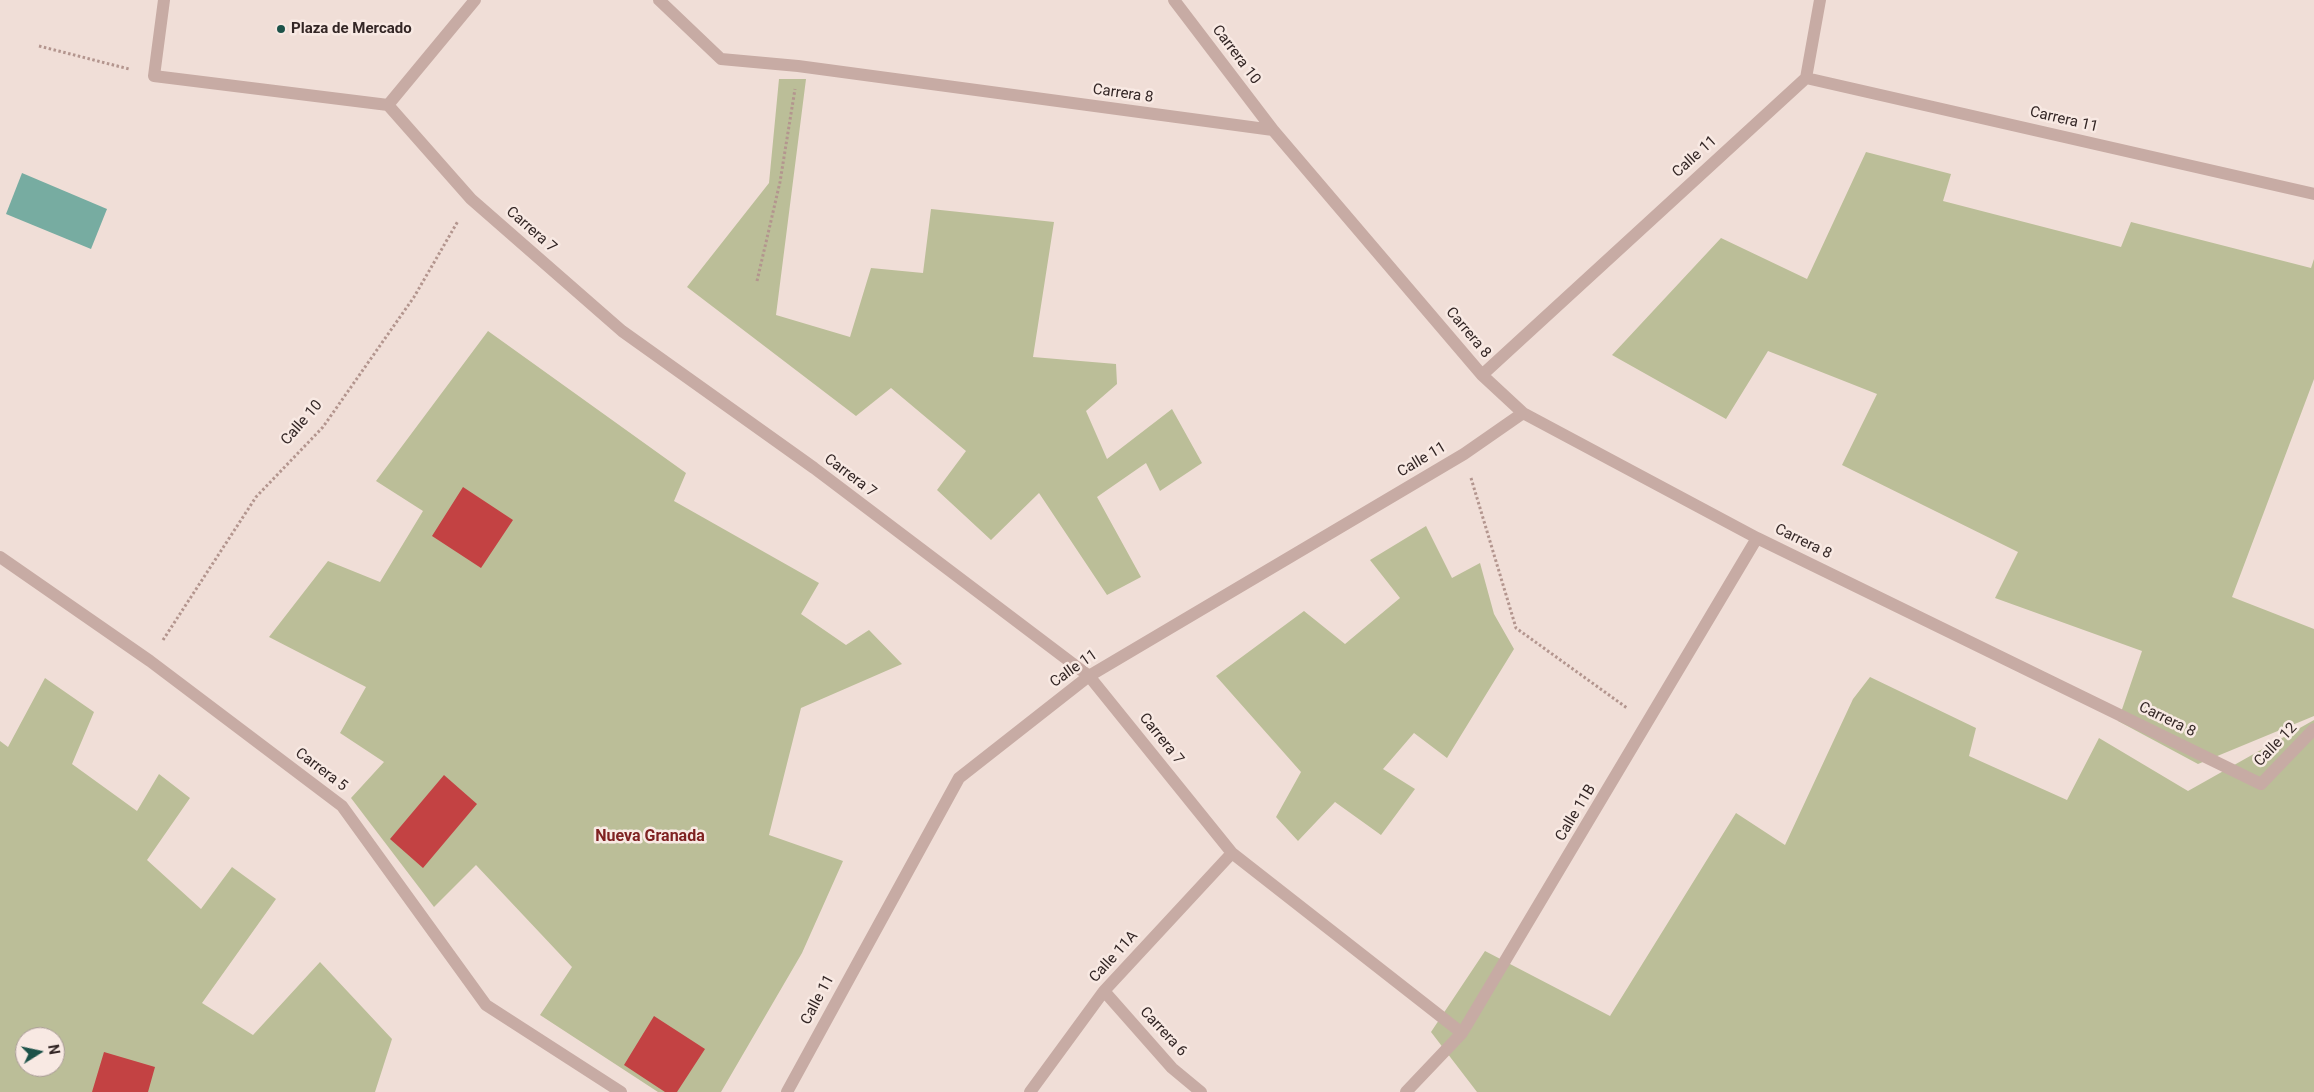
<!DOCTYPE html>
<html>
<head>
<meta charset="utf-8">
<style>
  body { margin:0 }
  #map { position:relative; width:2314px; height:1092px; overflow:hidden; background:#f0ded7; font-family:Roboto,sans-serif }
  canvas { display:block }
  .north { position:absolute; left:15px; top:1027px; width:50px; height:50px; box-sizing:border-box; background:#f8e9e3; border:1px solid #a99b97; border-radius:50%; rotate:80deg; font-size:14px; font-weight:700; line-height:20px; text-align:center; color:#332625 }
  .north::after { content:''; display:block; margin:auto; width:18px; height:22px; background:#1c5249; clip-path:polygon(50% 0,100% 100%,50% 72%,0 100%) }
</style>
</head>
<body>
<div id="map">
<canvas width="2314" height="1092"></canvas>
<div class="north">N</div>
</div>
<script>
const context = document.querySelector('canvas').getContext('2d');
context.lineJoin = 'round';
function fill(path, color) { context.fillStyle = color; context.fill(path, 'evenodd'); }
function strokePath(path, color, width, dash) { context.strokeStyle = color; context.lineWidth = width; context.lineCap = dash ? 'butt' : 'round'; context.setLineDash(dash || []); context.stroke(path); }
function drawText(font, color, halo, rows, align = 'center') {
  context.font = font + ' Roboto,sans-serif'; context.lineWidth = 5; context.setLineDash([]); context.textBaseline = 'middle'; context.strokeStyle = halo; context.fillStyle = color; for (const [text, x, y, turn = 0] of rows) {
    context.save(); context.translate(x, y); context.rotate((+turn || 0) * Math.PI / 180); context.textAlign = isNaN(turn) ? turn : align; if (halo) context.strokeText(text, 0, 0); context.fillText(text, 0, 0); context.restore();
  }
}
fill(new Path2D(`
  M779,79H806L776,315L850,337L871,268L923,273L931,209L1054,222L1033,357L1116,364L1117,384L1086,411L1107,459L1172,409L1202,463L1160,491L1146,463L1097,497L1141,577L1107,595L1039,493L991,540L937,490L966,451L891,388L856,416L687,287L769,183Z
  M1866,152L1951,174L1943,201L2121,247L2131,222L2311,268L2314,259V379L2232,597L2314,629V716L2198,764L2118,721L2142,651L1995,598L2018,552L1842,465L1877,394L1768,351L1726,419L1612,355L1721,238L1807,279Z
  M488,331L686,473L674,501L819,583L801,614L846,645L869,630L902,664L801,708L769,835L843,861L802,953L721,1092H658L540,1015L572,967L476,865L434,907L351,798L384,762L340,733L366,687L269,637L328,561L380,582L423,511L376,481Z
  M1426,526L1452,578L1480,563L1494,614L1514,649L1447,758L1414,733L1383,769L1415,789L1381,835L1335,802L1298,841L1276,817L1301,772L1216,676L1304,611L1345,644L1400,598L1370,560Z
  M1870,677L1976,728L1969,756L2067,800L2099,738L2188,791L2314,720V1092H1477L1431,1032L1485,951L1610,1016L1736,813L1785,845L1853,699Z
  M45,678L94,712L72,764L137,811L159,774L190,798L147,860L201,909L232,867L276,899L202,1003L253,1035L320,962L392,1039L375,1092H0V741L8,747ZM25,1037H55V1067H25Z`), '#bbbe98');
fill(new Path2D(`
  M22,173L107,209L91,249L6,214Z`), '#77aca1');
fill(new Path2D(`
  M463,487L513,520L481,568L432,536Z
  M444,775L477,804L423,868L390,839Z
  M654,1016L705,1049L677,1092H665L624,1065Z
  M104,1052L155,1067L148,1092H92Z`), '#c34243');
strokePath(new Path2D(`
  M39,46L129,69
  M757,281L780,182L795,89
  M1471,478L1516,628L1627,708
  M163,640L256,497L323,427L414,297L458,221`), '#b3958e', 3, [2.5, 2.5]);
strokePath(new Path2D(`
  M164,0L154,76L388,105L471,199L622,331L814,468L1089,676L1232,853L1462,1033
  M659,0L721,59L798,66L1273,130
  M1174,0L1273,130L1482,375L1523,413L1757,538L2261,784L2314,729
  M1806,78L2314,194
  M388,105L475,0
  M1482,375L1806,78L1820,0
  M0,557L150,661L342,806L486,1005L621,1092
  M1104,991L1172,1068L1201,1092
  M787,1092L959,778L1089,676L1464,454L1523,413
  M1030,1092L1104,991L1232,853
  M1406,1092L1462,1033L1757,538`), '#c7aba4', 12);
for (const [x, y, r, color] of [
  [281,29,5,"#1c5249"]
]) { const dot = new Path2D(); dot.arc(x, y, r, 0, 2 * Math.PI); context.fillStyle = color; context.fill(dot); strokePath(dot, '#f8e9e3', 2); }
drawText('bold 15px', '#332625', '#f8e9e3', [
  ["Plaza de Mercado",291,29]
], 'left');
drawText('15px', '#332625', '#f8e9e3', [
  ["Carrera 10",1236,55,53],
  ["Carrera 8",1123,94,8],
  ["Carrera 11",2064,120,13],
  ["Calle 11",1695,157,-42],
  ["Carrera 7",531,230,41],
  ["Carrera 8",1468,333,50],
  ["Calle 10",302,423,-49],
  ["Calle 11",1422,460,-31],
  ["Carrera 7",850,476,37],
  ["Carrera 8",1803,542,26],
  ["Calle 11",1074,669,-35],
  ["Carrera 8",2167,720,26],
  ["Carrera 7",1161,739,51],
  ["Calle 12",2276,745,-46],
  ["Carrera 5",321,770,37],
  ["Calle 11B",1576,813,-59],
  ["Calle 11A",1114,957,-48],
  ["Calle 11",818,1000,-62],
  ["Carrera 6",1163,1032,47]
]);
drawText('bold 16px', '#7f2121', '#f8e9e3', [
  ["Nueva Granada",650,837]
]);
</script>
</body>
</html>
